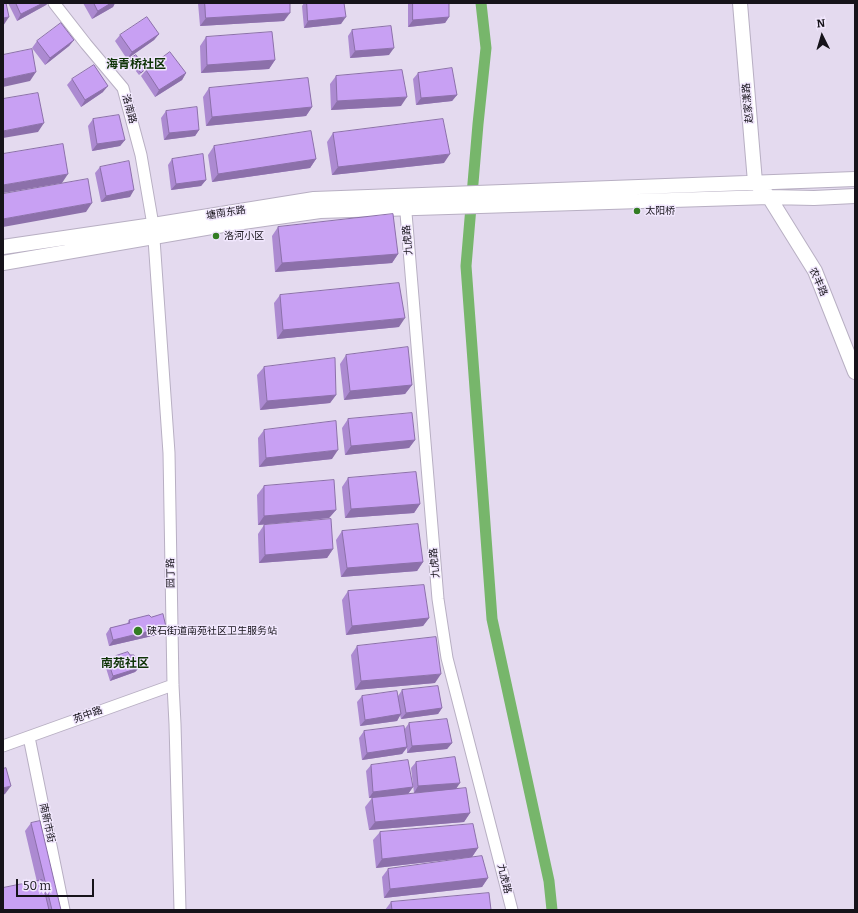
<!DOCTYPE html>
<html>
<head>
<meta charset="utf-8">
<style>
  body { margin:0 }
  #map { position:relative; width:858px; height:913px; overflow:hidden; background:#e4daef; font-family:Bitter,serif }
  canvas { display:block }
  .frame { position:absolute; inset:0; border:4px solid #16131a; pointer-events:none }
  .north { position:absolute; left:802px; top:16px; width:40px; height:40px; -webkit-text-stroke:3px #f1e7fd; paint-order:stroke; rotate:355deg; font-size:11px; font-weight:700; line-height:16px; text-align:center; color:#16131a }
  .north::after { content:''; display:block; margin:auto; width:14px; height:18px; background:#16131a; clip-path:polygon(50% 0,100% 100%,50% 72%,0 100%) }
  .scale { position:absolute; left:16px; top:879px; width:78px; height:18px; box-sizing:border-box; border:2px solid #16131a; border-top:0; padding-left:5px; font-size:12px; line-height:14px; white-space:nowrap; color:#16131a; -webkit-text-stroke:3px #f1e7fd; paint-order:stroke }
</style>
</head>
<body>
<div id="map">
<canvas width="858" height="913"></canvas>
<div class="frame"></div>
<div class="north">N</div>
<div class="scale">50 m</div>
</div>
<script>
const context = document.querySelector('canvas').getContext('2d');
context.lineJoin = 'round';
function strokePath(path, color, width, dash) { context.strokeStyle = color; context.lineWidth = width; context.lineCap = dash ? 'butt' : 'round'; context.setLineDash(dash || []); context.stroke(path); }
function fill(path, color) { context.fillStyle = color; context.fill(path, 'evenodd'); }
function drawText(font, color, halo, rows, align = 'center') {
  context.font = font + ' Bitter,"Noto Sans SC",serif'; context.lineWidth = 3; context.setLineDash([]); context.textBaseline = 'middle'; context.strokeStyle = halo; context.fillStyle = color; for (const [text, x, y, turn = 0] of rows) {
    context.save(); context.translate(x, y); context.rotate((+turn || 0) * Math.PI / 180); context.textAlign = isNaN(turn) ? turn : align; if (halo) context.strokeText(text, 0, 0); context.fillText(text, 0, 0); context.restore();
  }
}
strokePath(new Path2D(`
  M481,3L486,48L478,124L466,266L492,619L549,881L552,910`), '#77b66b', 11);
const minor = new Path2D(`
  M54,3L86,44L123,88L141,155L153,225L169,453L173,685L175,724L180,910
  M405,201L438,599L447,658L512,910
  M29,737L64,910
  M3,746L173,685`);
const major = new Path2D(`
  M740,3L755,182L769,197L815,271L855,372
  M3,247L153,225L314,199L855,179
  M3,263L229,224L320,211L769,197L814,198L855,196`);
strokePath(minor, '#b8afc3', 13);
strokePath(major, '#b8afc3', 16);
strokePath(minor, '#fff', 11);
strokePath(major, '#fff', 14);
fill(new Path2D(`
  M8,3H48L46,5L17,21Z
  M83,3H115L113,7L92,19Z
  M198,3H290L284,21L200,26Z
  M304,3H344L341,24L304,28L302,6Z
  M408,3H449V17L445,23L408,27Z
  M352,30L389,55L350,58L348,36Z
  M159,34L154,40L127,59L115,41L120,35Z
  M206,37L275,60L269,69L201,73L200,46Z
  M74,40L69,46L45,65L32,48L37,41Z
  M130,59L144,71L139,75L128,61Z
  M146,70L186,73L182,80L155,97L141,76Z
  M418,73L457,95L452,101L416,105L413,79Z
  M336,76L401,106L331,110L330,84Z
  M72,79L103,92L81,107L67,85Z
  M209,88L312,107L306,116L206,126L203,97Z
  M166,111L199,130L195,136L164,140L161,118Z
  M93,119L125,140L120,146L92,151L88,126Z
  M333,133L444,163L332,175L327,142Z
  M214,146L316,159L310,168L212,182L208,155Z
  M172,159L206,180L201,186L171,190L168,165Z
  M100,167L130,197L101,202L95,173Z
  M278,227L398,254L392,263L275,272L272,236Z
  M280,295L399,327L277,339L274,303Z
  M346,355L412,385L405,394L344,400L340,364Z
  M264,367L336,395L330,403L260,410L257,375Z
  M348,419L415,440L409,448L345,455L342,428Z
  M264,430L332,459L259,467L258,438Z
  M348,478L420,504L414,513L345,518L342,487Z
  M264,486L336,510L329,518L258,525L257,495Z
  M264,525L333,549L327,558L259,563L258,534Z
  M342,531L423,562L417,571L341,577L336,540Z
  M348,591L429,618L423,626L346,635L342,600Z
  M129,620L161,634L109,646L106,634L110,628L127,624Z
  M357,646L435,683L355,690L351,655Z
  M130,655L139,668L135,672L110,681L106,668L109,664L113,662V660L116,656Z
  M402,690L442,708L438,714L401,719L400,715L397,721L360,726L357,702L362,696H398Z
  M409,723L452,743L447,749L407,753V748L402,754L362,760L359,738L364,731L404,730Z
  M416,762L456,789L470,813L464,822L369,830L365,807L372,798L454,790L414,793L411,768Z
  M371,765L413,787L408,794L369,798L366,771Z
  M31,823L61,910H3L37,882L25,831Z
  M380,832L478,848L472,857L376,868L373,840Z
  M388,869L488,878L482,887L384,898L382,877Z
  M391,902L491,910H385Z`), '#ac8ad1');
fill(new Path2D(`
  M43,3H48L46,5L17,21L21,14Z
  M111,3H115L113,7L92,19L98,11Z
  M290,13L284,21L200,26L206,18Z
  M9,17L3,26V18Z
  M346,17L341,24L304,28L308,21Z
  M449,17L445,23L408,27L413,20Z
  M159,34L154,40L127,59L132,52Z
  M74,40L69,46L45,65L50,58Z
  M394,48L389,55L350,58L355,51Z
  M275,60L269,69L201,73L207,65Z
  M36,72L30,81L3,87V79Z
  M186,73L182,80L155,97L159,90Z
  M108,86L103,92L81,107L85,100Z
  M457,95L452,101L416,105L421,98Z
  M407,97L401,106L331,110L337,101Z
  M312,107L306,116L206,126L212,117Z
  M44,123L38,132L3,138V131Z
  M199,130L195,136L164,140L169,133Z
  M125,140L120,146L92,151L97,144Z
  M450,154L444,163L332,175L338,167Z
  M316,159L310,168L212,182L218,174Z
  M68,174L62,183L3,193V185Z
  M206,180L201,186L171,190L176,184Z
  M134,190L130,197L101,202L106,196Z
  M92,203L86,212L3,227V219Z
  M398,254L392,263L275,272L282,263Z
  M405,318L399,327L277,339L283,330Z
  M412,385L405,394L344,400L350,391Z
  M336,395L330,403L260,410L267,401Z
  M415,440L409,448L345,455L351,446Z
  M338,450L332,459L259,467L266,458Z
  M420,504L414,513L345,518L351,509Z
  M336,510L329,518L258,525L264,516Z
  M333,549L327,558L259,563L265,555Z
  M423,562L417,571L341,577L347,568Z
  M429,618L423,626L346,635L352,626Z
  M166,627L161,634L109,646L113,640Z
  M139,668L135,672L110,681L113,676Z
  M441,674L435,683L355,690L361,681Z
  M442,708L438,714L401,719L406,713Z
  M401,714L397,721L360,726L365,720Z
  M452,743L447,749L407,753L412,746Z
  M407,747L402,754L362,760L367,753Z
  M460,783L456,789L414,793L418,786Z
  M11,786L5,794L3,795V788Z
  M413,787L408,794L369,798L373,792Z
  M470,813L464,822L369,830L375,822Z
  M478,848L472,857L376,868L382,859Z
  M488,878L482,887L384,898L390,889Z`), '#8c70aa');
const building = new Path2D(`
  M3,3H6L9,17L3,18Z
  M16,3H43L21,14Z
  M94,3H111L98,11Z
  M205,3H290V13L206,18Z
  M307,3H344L346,17L308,21Z
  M413,3H449V17L413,20Z
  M147,17L159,34L132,52L120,35Z
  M61,23L74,40L50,58L37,41Z
  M391,26L394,48L355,51L352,30Z
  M272,32L275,60L207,65L206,37Z
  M32,49L36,72L3,79V55Z
  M170,52L186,73L159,90L146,70Z
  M136,55L145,69L141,73L130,59Z
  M94,65L108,86L85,100L72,79Z
  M452,68L457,95L421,98L418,73Z
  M402,70L407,97L337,101L336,76Z
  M308,78L312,107L212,117L209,88Z
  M38,93L44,123L3,131V99Z
  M197,107L199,130L169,133L166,111Z
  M119,115L125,140L97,144L93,119Z
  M443,119L450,154L338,167L333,133Z
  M311,131L316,159L218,174L214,146Z
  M63,144L68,174L3,185V154Z
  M203,154L206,180L176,184L172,159Z
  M129,161L134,190L106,196L100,167Z
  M88,179L92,203L3,219V194Z
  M393,214L398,254L282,263L278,227Z
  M399,283L405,318L283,330L280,295Z
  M408,347L412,385L350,391L346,355Z
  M335,358L336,395L267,401L264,367Z
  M412,413L415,440L351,446L348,419Z
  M336,421L338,450L266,458L264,430Z
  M416,472L420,504L351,509L348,478Z
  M334,480L336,510L264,516V486Z
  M331,519L333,549L265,555L264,525Z
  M418,524L423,562L347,568L342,531Z
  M424,585L429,618L352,626L348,591Z
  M163,614L166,627L113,640L110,628L130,623L129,620L149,615L151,617Z
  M436,637L441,674L361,681L357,646Z
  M128,652L130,655H134L139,668L113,676L109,664L117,661L116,656Z
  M438,686L442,708L406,713L402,690Z
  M397,691L401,714L365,720L362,696Z
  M447,719L452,743L412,746L409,723Z
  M404,726L407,747L367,753L364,731Z
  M455,757L460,783L418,786L416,762Z
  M408,760L413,787L373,792L371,765Z
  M6,768L11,786L3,788V769Z
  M466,788L470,813L375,822L372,798Z
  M40,821L61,910H52L31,823Z
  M473,824L478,848L382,859L380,832Z
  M482,856L488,878L390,889L388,869Z
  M42,880L49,910H3V888Z
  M489,893L491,910H392L391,902Z`);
fill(building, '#c8a0f3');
strokePath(building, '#8c70aa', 1);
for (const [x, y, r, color] of [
  [637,211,4,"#337d23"],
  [216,236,4,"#337d23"],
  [138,631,5,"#337d23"]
]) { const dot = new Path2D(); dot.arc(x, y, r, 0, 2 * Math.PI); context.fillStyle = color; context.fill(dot); strokePath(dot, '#f1e7fd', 1.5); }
drawText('10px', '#16131a', '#f1e7fd', [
  ["赵家漾路",748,103,-95],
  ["洛南路",129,109,75],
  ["塘南东路",226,213,-9],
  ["九虎路",408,240,-95],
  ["农丰路",818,282,66],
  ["九虎路",435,563,-95],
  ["园丁路",171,573,-91],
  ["苑中路",88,715,-20],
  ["南新市街",47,823,78],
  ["九虎路",504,879,76]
]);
drawText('10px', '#16131a', '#f1e7fd', [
  ["太阳桥",645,211],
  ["洛河小区",224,236],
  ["硖石街道南苑社区卫生服务站",147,631]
], 'left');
drawText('bold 12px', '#0f3307', '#f1e7fd', [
  ["海青桥社区",136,65],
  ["南苑社区",125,664]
]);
</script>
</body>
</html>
